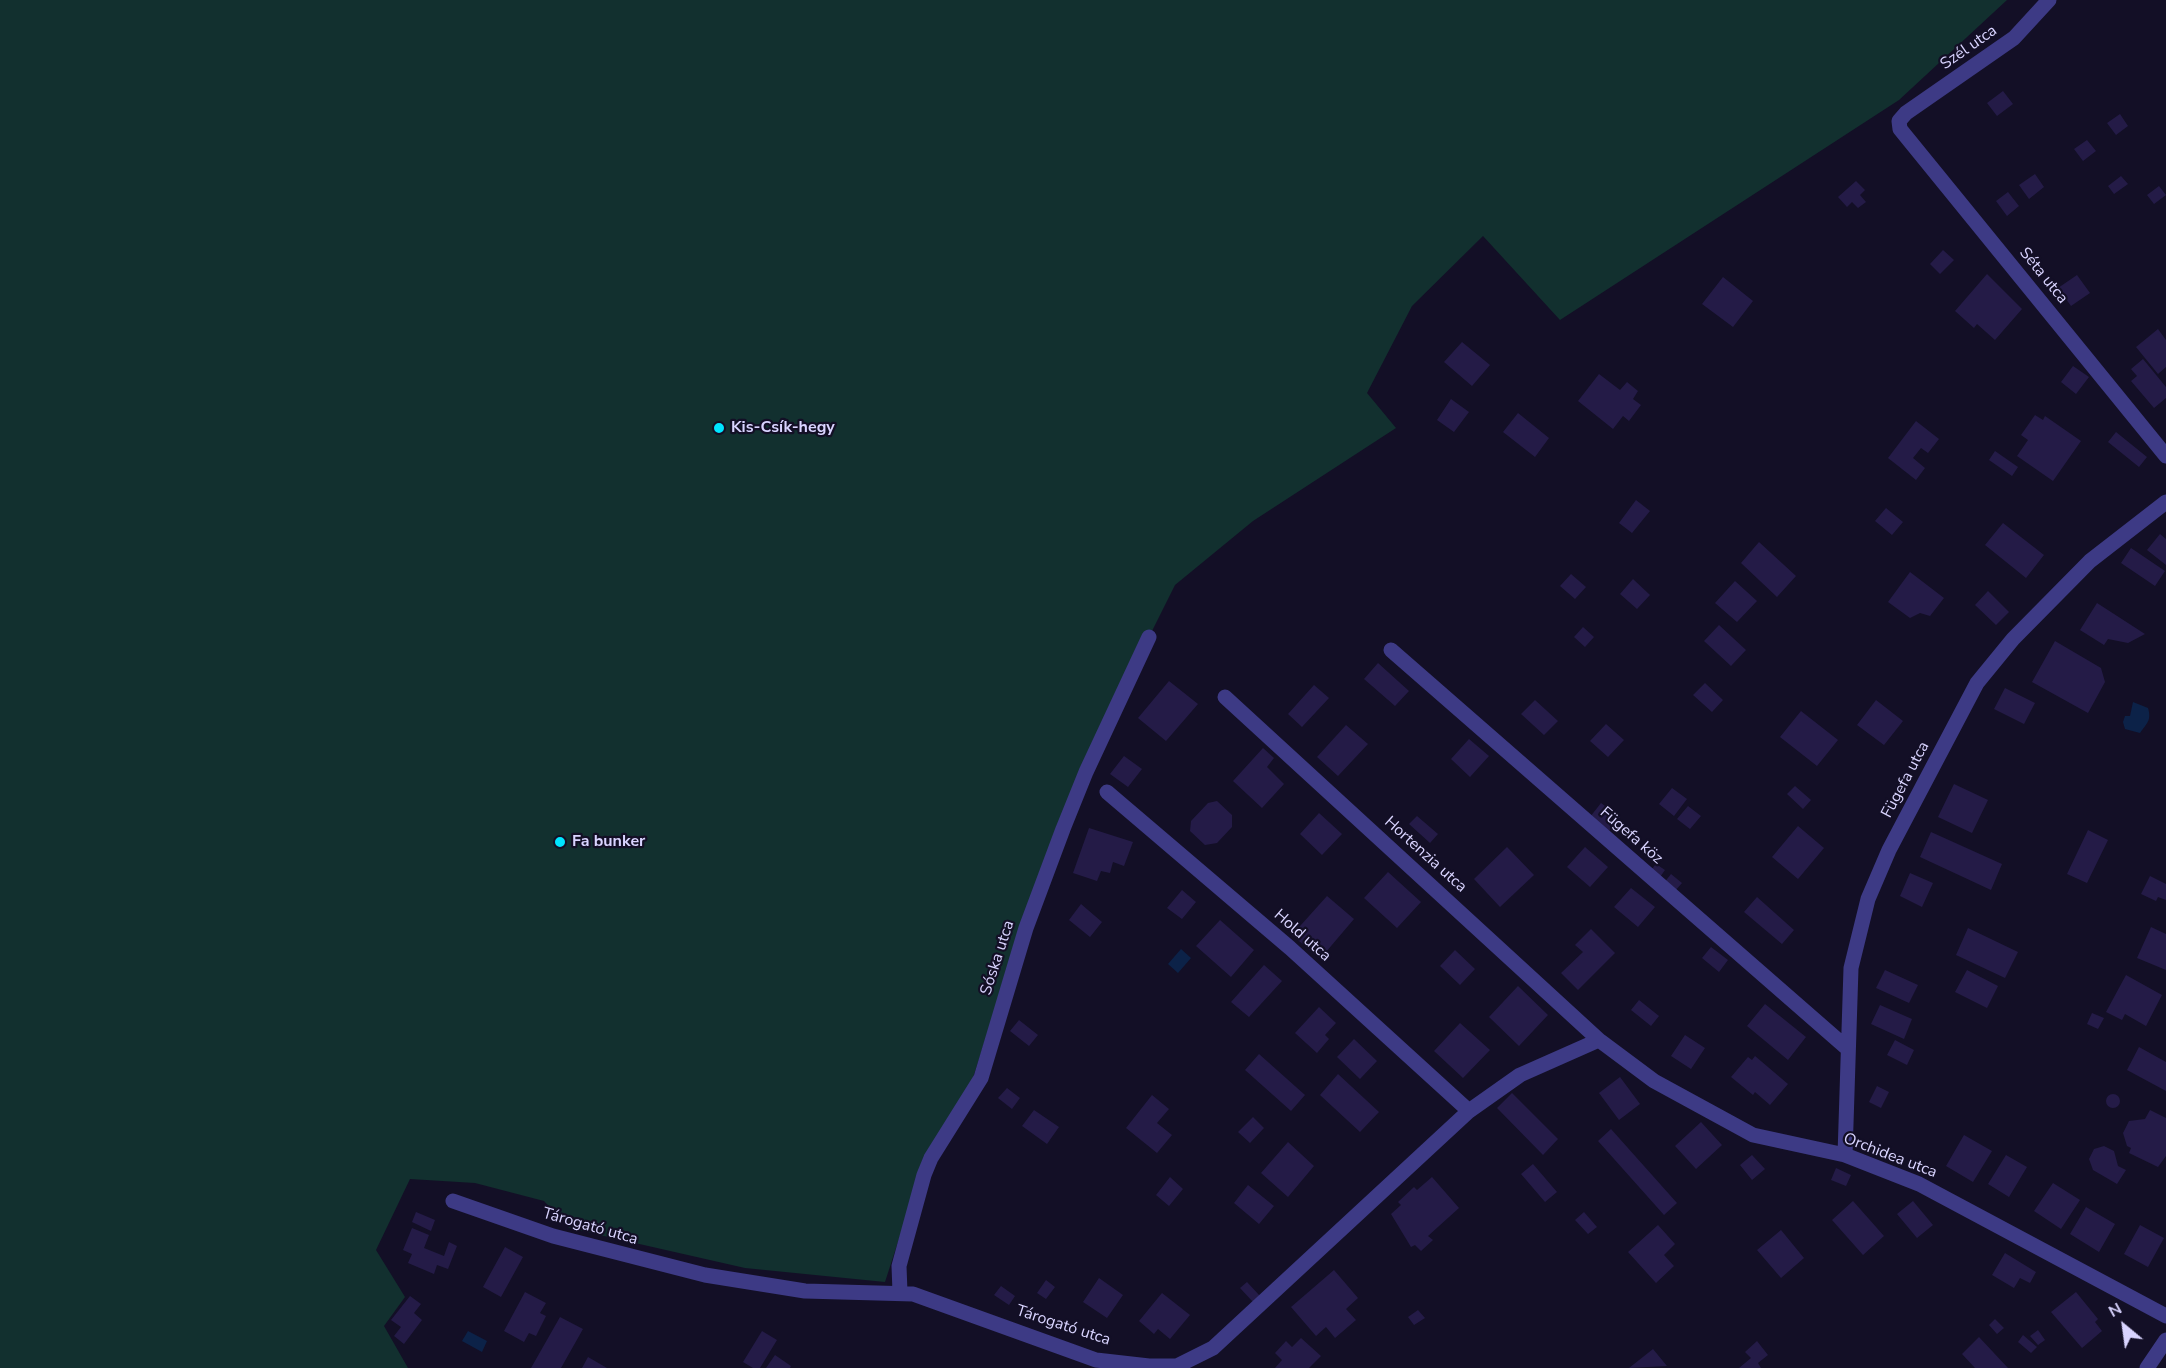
<!DOCTYPE html>
<html>
<head>
<meta charset="utf-8">
<style>
  body { margin:0 }
  #map { position:relative; width:2166px; height:1368px; overflow:hidden; background:#130f26; font-family:"Nunito Sans",sans-serif }
  canvas { display:block }
  .north { position:absolute; left:2094px; top:1296px; width:60px; height:60px; -webkit-text-stroke:4px #130f26; paint-order:stroke; rotate:331deg; font-size:16px; font-weight:700; line-height:24px; text-align:center; color:#d9d4ff }
  .north::after { content:''; display:block; margin:auto; width:21px; height:27px; background:#d9d4ff; clip-path:polygon(50% 0,100% 100%,50% 72%,0 100%) }
</style>
</head>
<body>
<div id="map">
<canvas width="2166" height="1368"></canvas>
<div class="north">N</div>
</div>
<script>
const context = document.querySelector('canvas').getContext('2d');
context.lineJoin = 'round';
function fill(path, color) { context.fillStyle = color; context.fill(path, 'evenodd'); }
function strokePath(path, color, width, dash) { context.strokeStyle = color; context.lineWidth = width; context.lineCap = dash ? 'butt' : 'round'; context.setLineDash(dash || []); context.stroke(path); }
function drawText(font, color, halo, rows, align = 'center') {
  context.font = font + ' "Nunito Sans",sans-serif'; context.lineWidth = 4.5; context.setLineDash([]); context.textBaseline = 'middle'; context.strokeStyle = halo; context.fillStyle = color; for (const [text, x, y, turn = 0] of rows) {
    context.save(); context.translate(x, y); context.rotate((+turn || 0) * Math.PI / 180); context.textAlign = isNaN(turn) ? turn : align; if (halo) context.strokeText(text, 0, 0); context.fillText(text, 0, 0); context.restore();
  }
}
fill(new Path2D(`
  M0,0H2007L1899,100L1560,320L1483,236L1412,306L1367,393L1396,428L1253,521L1175,585L1149,637L1025,917L968,1093L926,1155L885,1282L745,1268L569,1228L544,1201L475,1183L410,1179L376,1250L405,1297L384,1326L408,1368H0Z`), '#12302f');
fill(new Path2D(`
  M2133,702L2148,708C2152,721 2146,724 2140,733L2125,729L2123,722L2125,716H2130Z
  M1181,949L1191,958L1178,973L1168,964Z
  M468,1331L487,1341L482,1352L462,1341Z`), '#0c2248');
fill(new Path2D(`
  M2003,91L2013,104L1997,116L1987,103Z
  M2120,114L2128,126L2116,135L2107,123Z
  M2087,140L2096,151L2083,161L2074,149Z
  M2035,174L2044,187L2029,199L2019,185Z
  M2121,176L2128,184L2114,194L2108,186Z
  M1856,181L1865,190L1860,195L1866,202L1858,208L1852,202L1847,207L1838,197Z
  M2159,186L2166,195L2154,204L2147,195Z
  M2008,192L2019,206L2007,216L1996,201Z
  M1943,250L1954,260L1940,274L1930,264Z
  M1987,274L2022,309L1995,340L1977,324L1974,328L1955,311Z
  M2077,275L2090,293L2071,306L2058,288Z
  M1723,277L1753,301L1733,327L1702,304Z
  M2158,329L2166,340V367L2158,374L2136,347Z
  M1462,342L1490,365L1472,386L1444,362Z
  M2143,359L2166,387V398L2154,408L2131,381L2137,376L2131,369Z
  M2073,366L2089,377L2076,394L2061,382Z
  M1599,374L1620,390L1627,382L1638,391L1633,399L1641,405L1629,421L1623,416L1613,429L1578,401Z
  M1451,399L1469,412L1454,432L1437,420Z
  M1518,413L1549,438L1535,457L1503,432Z
  M2035,415L2043,420L2045,416L2081,441L2053,481L2017,456L2028,440L2021,435Z
  M1916,421L1939,439L1928,453L1921,448L1913,458L1925,468L1916,480L1888,458Z
  M2116,432L2147,457L2139,467L2108,442Z
  M1995,451L2018,467L2012,476L1989,460Z
  M1636,500L1650,511L1632,533L1619,523Z
  M1886,508L1903,522L1892,535L1875,521Z
  M2003,523L2044,555L2026,578L1985,545Z
  M2160,534L2166,539V565L2147,550Z
  M1759,542L1796,576L1777,597L1741,563Z
  M2131,548L2165,571L2155,586L2121,563Z
  M1910,572L1944,598L1930,616L1920,613L1910,618L1888,602Z
  M1571,574L1586,587L1575,599L1560,586Z
  M1633,579L1650,595L1637,609L1620,594Z
  M1735,581L1757,601L1737,622L1715,603Z
  M1988,591L2009,612L1996,625L1975,605Z
  M2097,603L2145,634L2128,643L2108,639L2104,645L2080,630Z
  M1719,625L1746,650L1731,666L1704,641Z
  M1583,627L1594,637L1585,647L1574,637Z
  M2055,641L2101,668L2105,682L2088,713L2032,682Z
  M1378,663L1409,691L1395,706L1364,679Z
  M1169,681L1198,704L1166,741L1138,718Z
  M1705,683L1723,700L1712,712L1693,695Z
  M1314,685L1329,698L1302,727L1288,714Z
  M2005,688L2035,703L2024,724L1994,709Z
  M1535,700L1558,721L1544,735L1521,714Z
  M1876,700L1903,721L1884,745L1857,725Z
  M1801,711L1838,740L1817,766L1780,737Z
  M1606,724L1624,740L1608,757L1590,741Z
  M1346,725L1368,744L1338,776L1317,757Z
  M1469,739L1489,756L1470,777L1451,759Z
  M1263,748L1274,758L1267,767L1284,784L1262,808L1233,781Z
  M1124,756L1142,769L1128,787L1110,774Z
  M1954,784L1988,800L1972,833L1938,817Z
  M1795,786L1811,800L1803,809L1787,794Z
  M1672,788L1687,799L1674,816L1659,804Z
  M1217,801L1232,815V827L1217,843L1205,845L1190,831L1191,821L1208,803Z
  M1601,803L1620,817L1609,831L1590,817Z
  M1688,806L1701,816L1690,829L1677,819Z
  M1319,813L1342,834L1322,855L1300,834Z
  M1417,816L1438,834L1430,843L1409,824Z
  M1798,826L1824,848L1798,879L1772,857Z
  M1089,828L1133,842L1124,866L1113,862L1110,873L1101,871L1097,881L1073,873Z
  M2088,830L2108,840L2087,883L2067,874Z
  M1931,832L2002,864L1991,890L1920,857Z
  M1507,847L1534,875L1500,907L1474,879Z
  M1585,847L1608,867L1590,887L1567,867Z
  M1656,864L1665,870L1660,877L1651,870Z
  M1388,872L1421,902L1397,928L1364,898Z
  M1910,873L1933,883L1922,907L1900,896Z
  M1671,874L1682,883L1675,891L1664,883Z
  M2150,876L2166,884V900L2158,897L2156,901L2141,894Z
  M1631,888L1655,907L1638,927L1614,907Z
  M1182,890L1196,902L1182,919L1167,908Z
  M1327,896L1354,919L1320,959L1292,935Z
  M1757,897L1794,930L1782,944L1744,912Z
  M1081,904L1102,922L1090,937L1069,920Z
  M1220,920L1254,950L1231,977L1196,946Z
  M2151,927L2166,934V970L2137,958Z
  M1968,928L2018,952L2005,978L1956,955Z
  M1591,929L1615,953L1578,990L1561,973L1583,952L1575,945Z
  M1711,947L1728,960L1719,972L1702,958Z
  M1455,950L1475,969L1460,985L1440,966Z
  M1264,965L1282,981L1249,1017L1231,1002Z
  M1885,970L1918,985L1909,1003L1876,988Z
  M1967,970L1998,986L1987,1008L1955,992Z
  M2126,975L2162,995L2146,1026L2125,1014L2122,1020L2106,1012Z
  M1518,986L1548,1015L1519,1046L1489,1017Z
  M1639,1000L1659,1016L1651,1026L1631,1010Z
  M1765,1004L1806,1037L1788,1060L1747,1026Z
  M1880,1005L1912,1019L1904,1039L1871,1024Z
  M1319,1007L1336,1023L1325,1035L1329,1039L1317,1053L1295,1033Z
  M2092,1013L2104,1018L2098,1029L2087,1024Z
  M1019,1020L1038,1035L1029,1046L1010,1031Z
  M1460,1023L1490,1050L1463,1078L1434,1051Z
  M1685,1035L1705,1048L1691,1069L1671,1056Z
  M1354,1039L1377,1061L1360,1079L1337,1057Z
  M1895,1040L1914,1050L1907,1065L1887,1055Z
  M2139,1047L2166,1062V1091L2127,1070Z
  M1259,1054L1305,1095L1291,1111L1245,1070Z
  M1755,1056L1788,1084L1770,1105L1755,1092L1753,1095L1731,1077L1748,1057L1752,1060Z
  M1338,1074L1379,1112L1360,1132L1320,1095Z
  M1620,1077L1640,1104L1619,1120L1599,1093Z
  M1877,1086L1889,1092L1881,1108L1869,1102Z
  M1007,1088L1020,1098L1012,1109L998,1098Z
  M1512,1093L1558,1139L1543,1155L1497,1108Z
  M2106 1101a7 7 0 1 1 14 0a7 7 0 1 1-14 0Z
  M1152,1095L1169,1109L1157,1123L1172,1135L1157,1153L1126,1128Z
  M1034,1110L1059,1127L1047,1144L1022,1126Z
  M2150,1110L2166,1118V1156L2158,1167L2129,1153L2131,1148L2127,1146L2123,1133L2129,1121L2145,1119Z
  M1253,1117L1264,1128L1250,1143L1238,1132Z
  M1701,1122L1722,1145L1696,1169L1675,1146Z
  M1611,1129L1677,1203L1664,1215L1598,1141Z
  M1964,1135L1992,1151L1973,1182L1946,1166Z
  M1288,1142L1314,1166L1288,1197L1261,1173Z
  M2104,1146L2114,1151L2118,1166L2126,1170L2117,1184L2093,1170L2089,1159L2094,1149Z
  M1752,1155L1765,1169L1752,1180L1740,1165Z
  M2006,1155L2027,1167L2009,1197L1988,1184Z
  M1533,1164L1557,1192L1545,1202L1521,1174Z
  M1836,1168L1851,1175L1846,1186L1831,1180Z
  M1170,1177L1183,1189L1169,1206L1156,1195Z
  M1432,1177L1459,1208L1428,1236L1433,1240L1421,1251L1415,1245L1411,1247L1391,1214L1401,1205L1398,1202L1414,1187L1417,1190Z
  M2053,1183L2080,1200L2061,1229L2034,1211Z
  M1248,1185L1274,1206L1259,1224L1234,1203Z
  M1853,1201L1884,1236L1863,1255L1832,1220Z
  M1913,1201L1933,1225L1917,1238L1897,1214Z
  M2086,1207L2115,1224L2099,1252L2070,1234Z
  M416,1212L435,1220L431,1231L412,1222Z
  M1584,1212L1597,1227L1588,1234L1575,1220Z
  M1658,1225L1675,1244L1664,1255L1674,1266L1656,1283L1628,1252Z
  M2140,1225L2164,1238L2148,1267L2124,1254Z
  M412,1228L429,1235L424,1248L444,1256L449,1242L457,1246L448,1269L437,1265L434,1274L408,1263L412,1254L403,1250Z
  M1781,1230L1804,1258L1781,1278L1757,1250Z
  M505,1247L523,1257L501,1297L483,1287Z
  M2005,1253L2036,1272L2030,1283L2020,1278L2014,1288L1992,1275Z
  M1334,1270L1358,1298L1346,1309L1356,1320L1335,1338L1326,1327L1316,1336L1291,1307Z
  M1099,1278L1123,1295L1107,1318L1083,1302Z
  M1046,1280L1055,1287L1046,1299L1037,1293Z
  M1247,1282L1260,1296L1253,1302L1240,1288Z
  M1001,1286L1015,1296L1009,1305L994,1295Z
  M525,1292L546,1303L540,1313L546,1316L536,1336L529,1333L524,1342L504,1331Z
  M2076,1292L2098,1319L2095,1322L2102,1331L2082,1348L2051,1312Z
  M1162,1293L1190,1315L1170,1339L1158,1329L1154,1334L1139,1321Z
  M410,1296L421,1304L414,1313L422,1320L404,1344L394,1336L401,1327L391,1320Z
  M1418,1310L1425,1318L1414,1325L1408,1317Z
  M560,1317L583,1329L561,1368H531Z
  M1995,1319L2004,1328L1997,1334L1989,1325Z
  M2038,1330L2045,1340L2038,1345L2030,1336Z
  M762,1331L777,1340L760,1368H753L743,1362Z
  M2023,1335L2037,1347L2031,1353L2018,1342Z
  M1979,1337L2008,1368H1975L1962,1354Z
  M1301,1338L1321,1356L1309,1368H1275L1282,1360L1275,1353L1286,1341L1292,1347Z
  M1757,1341L1768,1355L1758,1363L1761,1368H1739L1751,1358L1745,1352Z
  M1653,1349L1667,1366L1629,1368Z
  M775,1355L791,1366L790,1368H766Z
  M588,1357L607,1368H582Z`), '#241b47');
strokePath(new Path2D(`
  M2049,0L2014,38L1906,113L1899,121L1900,129L2166,456
  M1391,650L1848,1049
  M1225,697L1599,1040L1654,1081L1753,1135L1845,1155L1919,1184L2166,1316
  M1107,792L1290,948L1469,1111
  M1845,1155L1851,968L1868,899L1889,850L1977,683L2013,639L2090,561L2166,502
  M453,1201L553,1236L705,1275L805,1291L913,1294L1096,1360L1149,1366H1177L1213,1348L1469,1111L1520,1075L1599,1040
  M900,1292L899,1266L924,1175L931,1158L981,1078L1026,928L1063,829L1086,772L1149,637
  M2147,1368L2166,1340`), '#3d3a85', 15);
for (const [x, y, r, color] of [
  [719,428,6,"#00e5ff"],
  [560,842,6,"#00e5ff"]
]) { const dot = new Path2D(); dot.arc(x, y, r, 0, 2 * Math.PI); context.fillStyle = color; context.fill(dot); strokePath(dot, '#130f26', 2); }
drawText('16px', '#d9d4ff', '#130f26', [
  ["Szél utca",1969,48,-35],
  ["Séta utca",2043,276,51],
  ["Fügefa utca",1906,780,-62],
  ["Fügefa köz",1631,836,41],
  ["Hortenzia utca",1425,855,42],
  ["Hold utca",1302,936,41],
  ["Sóska utca",998,958,-72],
  ["Orchidea utca",1890,1156,21],
  ["Tárogató utca",590,1227,16],
  ["Tárogató utca",1063,1326,18]
]);
drawText('bold 16px', '#d9d4ff', '#130f26', [
  ["Kis-Csík-hegy",731,428],
  ["Fa bunker",572,842]
], 'left');
</script>
</body>
</html>
